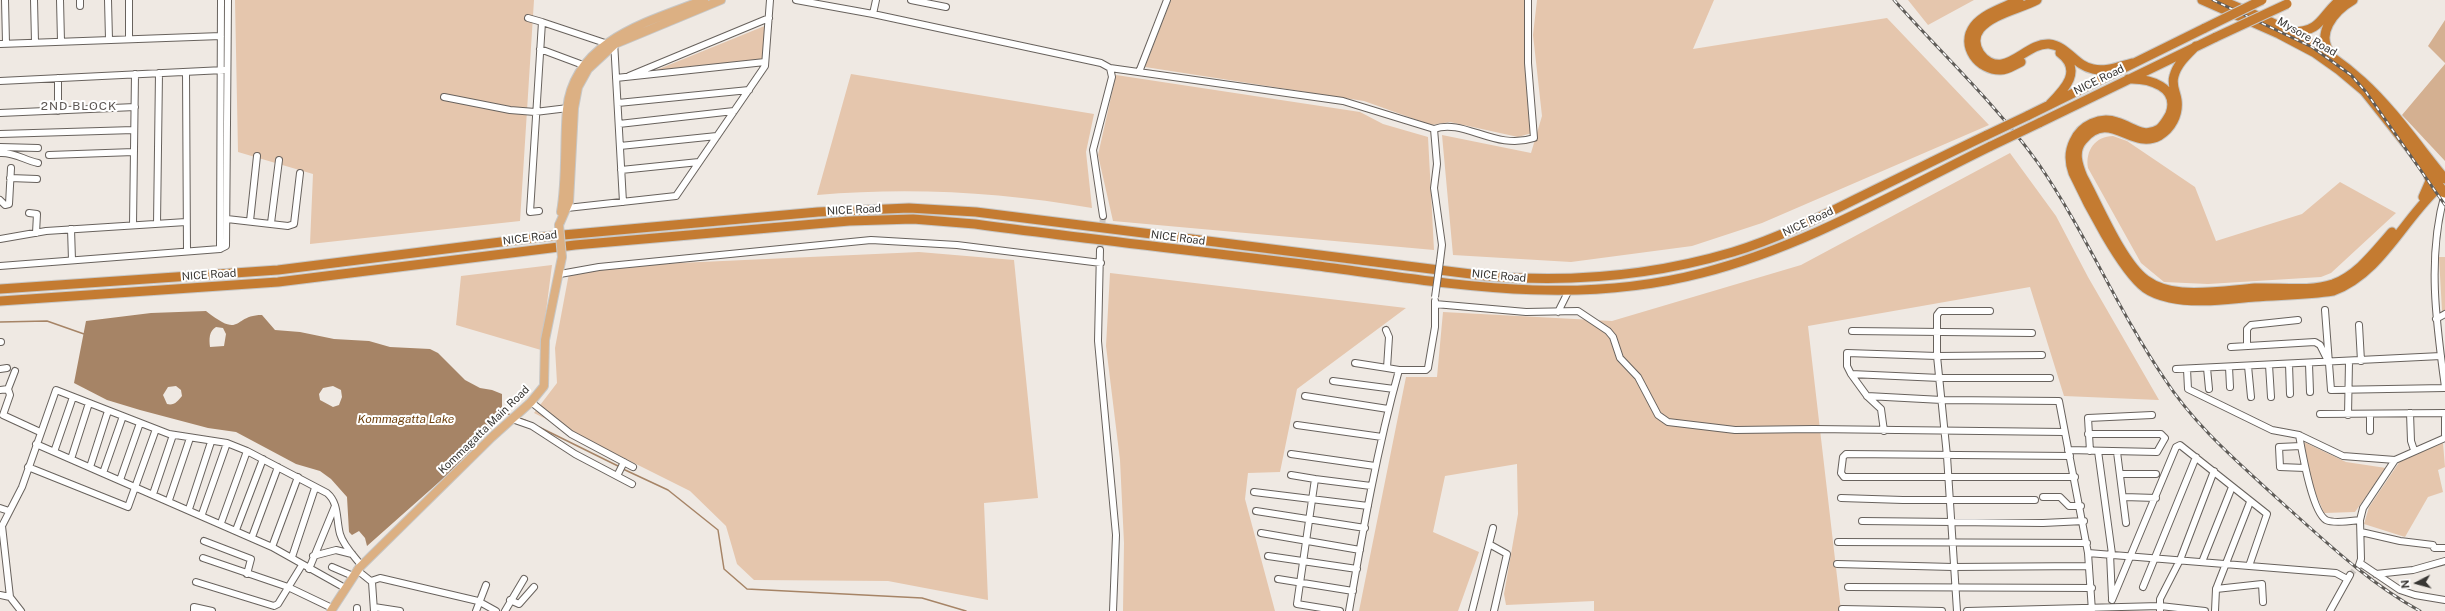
<!DOCTYPE html>
<html>
<head>
<meta charset="utf-8">
<style>
  body { margin:0 }
  #map { position:relative; width:2445px; height:611px; overflow:hidden; background:#efe9e3; font-family:"Public Sans",sans-serif }
  canvas { display:block }
  .north { position:absolute; left:2397px; top:563px; width:40px; height:40px; -webkit-text-stroke:3px #fff; paint-order:stroke; rotate:264deg; font-size:11px; font-weight:700; line-height:16px; text-align:center; color:#383633 }
  .north::after { content:''; display:block; margin:auto; width:14px; height:18px; background:#383633; clip-path:polygon(50% 0,100% 100%,50% 72%,0 100%) }
</style>
</head>
<body>
<div id="map">
<canvas width="2445" height="611"></canvas>
<div class="north">N</div>
</div>
<script>
const context = document.querySelector('canvas').getContext('2d');
context.lineJoin = 'round';
function fill(path, color) { context.fillStyle = color; context.fill(path, 'evenodd'); }
function strokePath(path, color, width, dash) { context.strokeStyle = color; context.lineWidth = width; context.lineCap = dash ? 'butt' : 'round'; context.setLineDash(dash || []); context.stroke(path); }
function drawText(font, color, halo, rows, align = 'center') {
  context.font = font + ' "Public Sans",sans-serif'; context.lineWidth = 4; context.setLineDash([]); context.textBaseline = 'middle'; context.strokeStyle = halo; context.fillStyle = color; for (const [text, x, y, turn = 0] of rows) {
    context.save(); context.translate(x, y); context.rotate((+turn || 0) * Math.PI / 180); context.textAlign = isNaN(turn) ? turn : align; if (halo) context.strokeText(text, 0, 0); context.fillText(text, 0, 0); context.restore();
  }
}
fill(new Path2D(`
  M235,0H534L520,221L310,244L313,174L238,152Z
  M1171,0H1529L1532,133L1518,137L1450,122L1431,125L1364,101L1145,67Z
  M1537,0H1714L1693,49L1887,18L1989,125L1762,223L1692,246L1571,262L1453,255L1442,135L1531,153L1542,116L1533,35Z
  M1908,0H1974L1928,25Z
  M767,25L763,60L654,71Z
  M851,74L1094,114L1086,152L1092,208C1001,192 910,187 817,195Z
  M1116,75L1360,112L1383,124L1428,137L1434,250L1113,221L1098,155Z
  M2113,136L2127,141L2195,187L2216,241L2302,214L2340,182L2396,213L2331,273L2321,277L2208,284L2164,282L2141,263L2088,168C2085,150 2096,136 2113,136Z
  M2010,153L2056,216L2088,277L2159,400L2064,396L2030,287L1808,326L1841,611H1594V601L1506,605L1504,594L1518,514L1517,464L1445,476L1433,532L1479,552L1458,611H1359L1406,377H1437L1443,312L1612,321L1801,265Z
  M919,252L1014,260L1038,498L984,503L988,600L888,581L754,580L737,564L726,526L690,491L534,413L557,383L555,348L570,268Z
  M2439,257H2445V310L2442,311Z
  M552,265L541,350L456,325L461,276Z
  M1110,273L1406,308L1297,389L1280,472L1248,473L1245,499L1275,611H1123L1124,543L1120,460L1106,346Z
  M2304,442L2346,462L2386,468L2355,512L2324,513L2312,485Z
  M2443,443L2445,467L2438,470L2443,492L2428,497L2405,537L2364,524L2369,507L2400,461Z`), '#e5c6ad');
fill(new Path2D(`
  M2445,20V63L2428,46Z
  M2445,64V161L2402,115Z`), '#d4b091');
fill(new Path2D(`
  M206,311C243,340 232,315 262,315L275,330L300,332L334,339L369,341L390,347L430,349L438,353L465,380L480,388L492,390L502,394V412L490,431L447,475L367,546L365,538L359,531L352,535L349,532L347,497L331,479L320,471L296,464L236,432L208,428L140,410L107,400L74,383L86,321L151,313ZM216,327L223,328L226,334L224,346L210,347C209,339 209,331 216,327ZM176,386L181,390L182,396C178,401 174,406 167,404L163,395L168,387ZM333,386L341,390L342,397L339,405L333,407L320,400L319,394L323,388Z`), '#a68466');
strokePath(new Path2D(`
  M0,322L47,321L84,334
  M500,411L511,415
  M519,418L527,421
  M539,427L620,467
  M623,469L668,490L718,530L724,569L747,589L922,598L966,611`), '#a68466', 1.5);
strokePath(new Path2D(`
  M1100,250L1103,216
  M2350,575L2359,565`), '#cac5c0', 6, [6, 3]);
const minor = new Path2D(`
  M5,0L6,43
  M34,0L35,42
  M60,0L61,41
  M80,0V6
  M108,0L109,39
  M129,0V38
  M796,0L873,14L1101,63L1110,68L1112,77L1093,150L1103,216
  M911,0L946,7
  M873,14L876,0
  M528,18L542,22
  M614,41L623,202
  M0,44L221,36
  M540,49L583,65
  M1110,68L1343,101L1434,129L1437,164L1434,188L1442,245L1440,261
  M186,72L187,251
  M1139,72L1167,0
  M629,76L769,18
  M58,78V111
  M616,78L765,62
  M0,81L224,70
  M444,97L510,110L535,112L568,108
  M618,103L749,90
  M0,113L135,107
  M619,124L734,111
  M1434,129C1464,118 1495,151 1534,138L1528,63V0
  M0,134L134,130
  M620,146L717,136
  M0,147L38,148
  M0,153C14,152 24,160 38,163
  M49,155L134,152
  M621,170L699,162
  M10,178L37,179
  M2445,193C2427,256 2436,322 2445,387
  M0,200L5,205L9,204L11,168
  M567,208L676,196L765,66L770,0
  M539,211L530,212L542,22L605,43L609,47
  M29,213L37,214L36,233
  M227,219L288,226L294,224L300,173
  M250,221L257,156
  M271,223L279,160
  M157,224L159,73
  M133,225L135,74
  M71,229L72,260
  M0,239L46,231L186,222
  M220,249L221,0
  M1100,250L1098,341L1116,535L1113,611
  M0,266L220,249L226,246L228,0
  M560,274L599,267L871,240L957,245L1101,263
  M1435,304L1526,312L1578,311L1608,331L1613,337L1620,358L1638,377L1658,415L1668,422L1735,430L1814,429L2064,432
  M2325,310L2331,390L2445,388
  M1558,312L1568,292
  M2436,319L2445,314
  M2359,325L2361,361
  M1852,331L2032,333
  M0,342H1
  M2247,346V329L2251,325L2298,320
  M2231,347L2315,342L2320,345L2327,359
  M2042,355L1937,356L1847,353V366L1851,374L1940,378H2050
  M1355,363L1387,368
  M2289,364L2290,394
  M2309,364L2310,392
  M2269,365L2271,397
  M2248,366L2251,397
  M2229,367L2230,387
  M2207,368L2209,389
  M0,369L7,368
  M2176,369L2441,356
  M2187,369L2188,389L2272,430L2299,435L2343,456L2395,460
  M1399,370H1426L1428,368L1435,327V301
  M1851,374L1867,396L1881,409L1884,431
  M1333,381L1394,389
  M8,389L15,371
  M0,390L8,389L10,395L3,415L40,432
  M1305,396L1388,409
  M1867,396L1942,400L2059,401L2088,553
  M531,402L571,434L633,467
  M2410,413L2411,441L2414,450
  M2320,414L2445,413
  M2348,415L2349,362
  M2445,418V435
  M512,419L532,426L575,454L632,484
  M1297,425L1382,437
  M2370,431V414
  M2299,435C2302,451 2312,512 2326,520C2334,524 2351,521 2360,520
  M36,444L272,547L345,588
  M2301,446L2279,447L2280,467L2305,468
  M2068,450L2157,452L2165,438L2161,434H2088
  M2090,451L2088,418L2152,415
  M2098,451L2112,554
  M54,452L73,397
  M2117,452L2126,523
  M1291,454L1375,466
  M2070,456L1846,454L1843,457L1841,473L1844,477H2075
  M71,459L89,403
  M28,467L128,507L156,429
  M90,467L108,411
  M103,473L123,416
  M2121,474H2156
  M1291,475L1315,479
  M617,476L624,462
  M120,480L140,423
  M1254,492L1368,506
  M153,494L173,435
  M2043,497H2060L2069,506H2081
  M2124,497L2156,498
  M1841,498L1903,500H2035
  M169,500L190,438
  M0,508L9,511
  M189,509L211,442
  M1256,511L1365,528
  M202,514L227,443
  M1862,521L2043,523L2084,521
  M221,523L247,451
  M1493,528L1489,544L1507,554L1494,611
  M236,530L263,459
  M2361,532L2400,541L2433,545L2434,548H2445
  M1261,533L1360,550
  M252,537L278,467
  M204,541L251,559L247,574
  M1838,542L2087,543
  M272,547L298,477
  M2110,554L2112,598
  M313,556L336,550L352,554
  M1268,556L1357,569
  M292,557L315,488
  M203,558L288,587L332,608
  M2202,562L2232,487
  M2360,563L2400,590L2415,595L2445,600
  M1837,564L1953,567L2089,566
  M2359,565L2361,559L2360,520L2363,508L2395,460L2445,438
  M332,567L353,576
  M309,569L335,506
  M357,570L372,582L374,611
  M2376,574L2413,570L2445,561
  M1278,579L1353,591
  M371,581L380,578L478,601L496,611
  M196,582L274,606L278,604L302,565
  M1848,587L2092,588
  M2143,587L2196,457
  M2216,589L2262,584L2263,602
  M0,595L10,597
  M510,600L519,604L534,587
  M2112,600L2176,447L2180,445L2267,514L2249,566
  M374,607L400,611
  M1842,609L1942,611
  M21,611L10,597L2,526L22,487L56,390L169,434L227,443L247,451L327,493C339,503 336,519 340,534C343,545 354,556 361,565
  M194,611V607L212,611
  M357,611V608
  M476,611L486,585
  M505,611L524,579
  M1340,611L1297,604L1315,479L1371,486
  M1349,611C1363,530 1377,449 1399,370L1387,368L1389,337L1386,330
  M1472,611L1489,544
  M1957,611L1947,456L1937,356V315L1940,311H1990
  M1967,611L2160,606L2205,611
  M2092,611L2088,553L2336,573L2347,579
  M2160,611V599L2180,560L2214,471
  M2215,611L2216,589L2250,502
  M2330,611L2350,575`);
const major = new Path2D(`
  M561,212C567,179 564,143 567,109C574,40 650,21 704,0
  M559,225L569,202L574,108L578,87L588,69L615,44L721,0
  M331,611L359,568L492,437L531,402L544,386L545,340L562,257`);
const highway = new Path2D(`
  M2019,0C2005,7 1984,13 1974,26C1959,46 1979,71 2001,70C2008,70 2014,65 2021,62
  M2037,0C2020,9 1992,14 1980,29C1968,44 1984,67 2002,64C2018,61 2032,43 2049,44C2068,46 2075,66 2093,69C2106,72 2120,66 2132,63
  M2202,0L2279,34L2315,53L2339,70L2364,91L2445,193
  M2220,0C2270,20 2322,44 2362,81C2393,109 2418,146 2445,179
  M2292,32C2322,32 2321,15 2340,0
  M2196,46C2187,55 2177,64 2174,76C2171,85 2176,92 2177,100C2179,115 2171,129 2159,136C2131,151 2110,108 2083,140C2073,151 2078,165 2083,177C2098,204 2122,263 2146,280C2157,288 2169,291 2182,292C2206,294 2231,290 2255,288C2280,287 2309,292 2333,284C2358,275 2375,251 2392,232
  M2332,55C2314,35 2334,11 2353,0
  M2128,79C2149,78 2180,87 2170,114C2167,119 2164,125 2159,129C2143,139 2132,126 2117,122C2100,116 2081,125 2074,141C2069,151 2069,162 2073,173C2086,201 2121,270 2145,288C2152,293 2161,296 2170,298C2197,304 2228,299 2255,297C2281,295 2307,295 2333,291C2379,274 2401,224 2434,192L2437,190L2445,193
  M2050,104C2065,89 2083,70 2060,53
  M2027,116L2205,28
  M2039,123L2216,37
  M2423,197L2430,181L2426,168
  M0,289L278,270L541,237L818,212L909,208L976,212L1487,276C1571,283 1652,276 1733,252C1776,239 1816,219 1856,199C1899,178 1943,156 1987,135
  M0,301L278,282L575,245L849,221L913,219L975,224C1086,239 1198,251 1310,265C1443,282 1568,308 1702,273C1804,247 1897,192 1991,146`);
strokePath(minor, '#68625d', 8);
strokePath(major, '#c7c7c6', 10);
strokePath(highway, '#c7c7c6', 11);
strokePath(minor, '#fff', 6);
strokePath(major, '#dcb083', 8);
strokePath(highway, '#c47b31', 9);
const rail = new Path2D(`
  M1894,0C1942,54 1996,104 2038,163C2085,231 2117,309 2164,378C2195,426 2238,462 2279,500C2324,540 2367,582 2420,611
  M2213,0L2312,47L2351,75L2366,92L2445,205`);
strokePath(rail, '#605d59', 3);
strokePath(rail, '#fff', 1.5, [4.5]);
const minorBridge = new Path2D(`
  M1435,297L1440,261`);
const majorBridge = new Path2D(`
  M559,225L562,257`);
const highwayBridge = new Path2D(`
  M2205,28L2262,0
  M2216,37L2287,4
  M1987,135L2027,116
  M1991,146L2039,123`);
strokePath(minorBridge, '#68625d', 8, []);
strokePath(majorBridge, '#c7c7c6', 10, []);
strokePath(highwayBridge, '#c7c7c6', 11, []);
strokePath(minorBridge, '#fff', 6);
strokePath(majorBridge, '#dcb083', 8);
strokePath(highwayBridge, '#c47b31', 9);
drawText('11px', '#383633', '#fff', [
  ["Mysore Road",2307,37,30],
  ["NICE Road",2099,80,-26],
  ["NICE Road",854,210,-3],
  ["NICE Road",1808,222,-25],
  ["NICE Road",530,238,-7],
  ["NICE Road",1178,238,7],
  ["NICE Road",209,275,-4],
  ["NICE Road",1499,276,5],
  ["Kommagatta Main Road",484,430,-44]
]);
context.letterSpacing = '1px';
drawText('12px', '#5c5652', '#fff', [
  ["2ND BLOCK",79,106]
]);
context.letterSpacing = '0px';
drawText('italic 12px', '#714310', '#fff', [
  ["Kommagatta Lake",406,419]
]);
</script>
</body>
</html>
